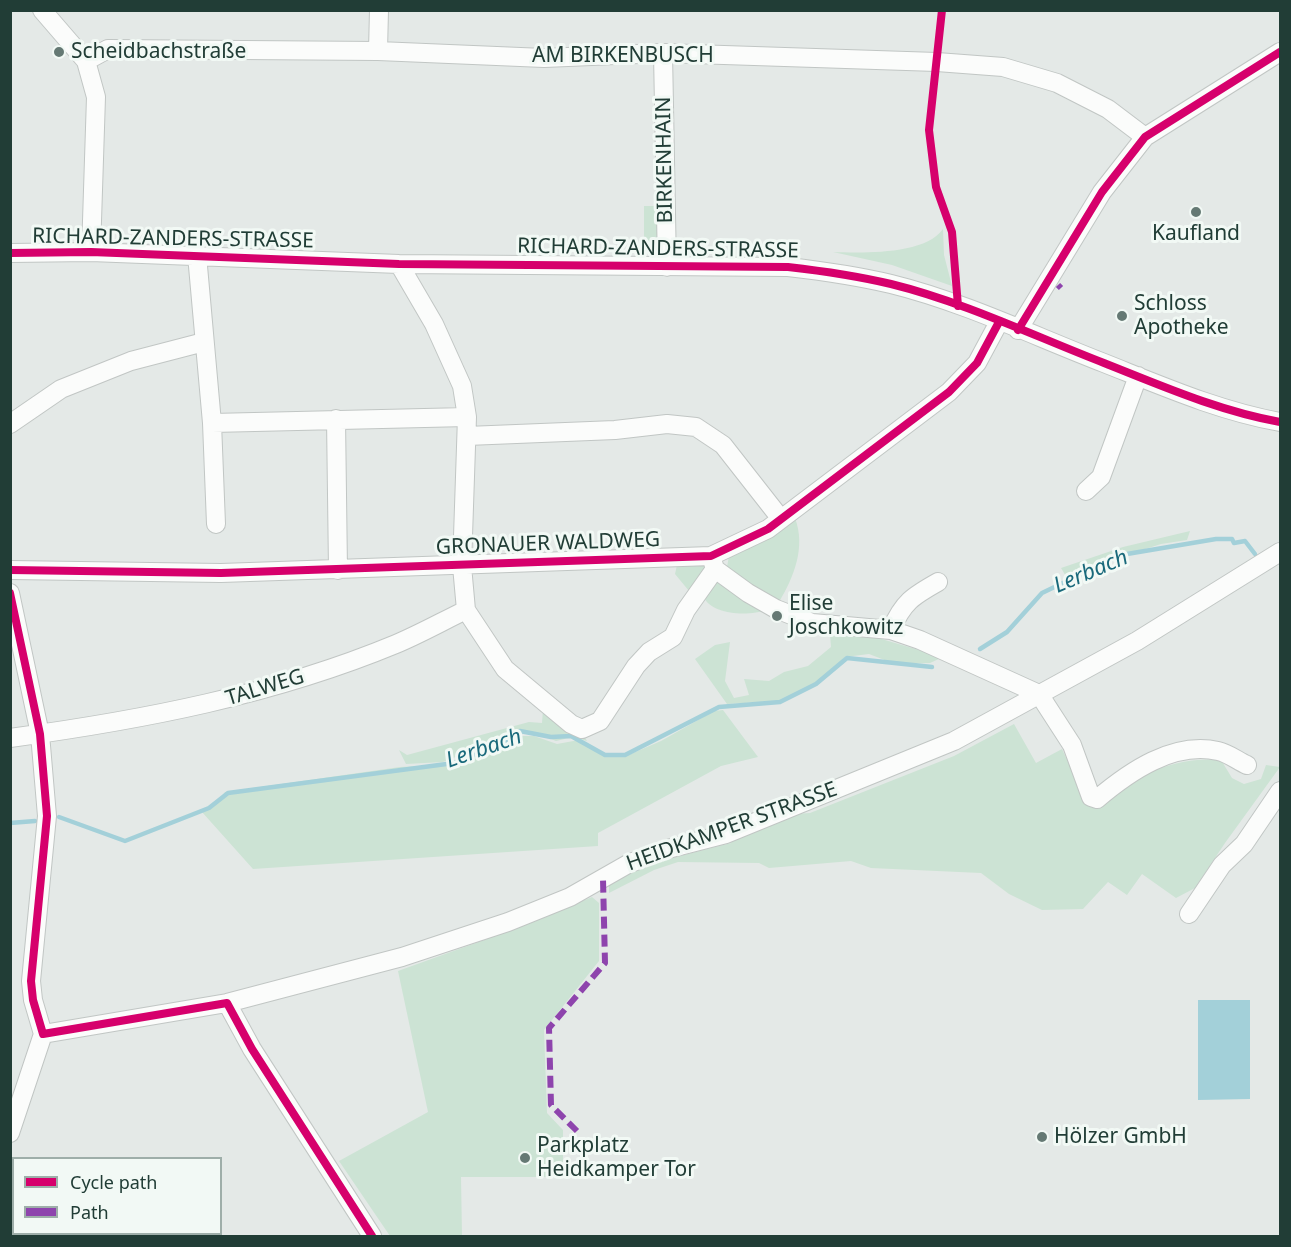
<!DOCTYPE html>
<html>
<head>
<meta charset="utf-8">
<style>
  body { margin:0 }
  #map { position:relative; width:1291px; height:1247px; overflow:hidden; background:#e4e9e7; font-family:"Noto Sans",sans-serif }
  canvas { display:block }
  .frame { position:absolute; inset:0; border:12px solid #213d36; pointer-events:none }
  .legend { position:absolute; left:12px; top:1157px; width:210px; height:78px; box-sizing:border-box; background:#f2f9f5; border:2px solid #9eaea9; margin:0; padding:8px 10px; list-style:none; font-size:18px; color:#213d36 }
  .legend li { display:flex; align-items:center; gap:12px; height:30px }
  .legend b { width:30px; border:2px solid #9eaea9 }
</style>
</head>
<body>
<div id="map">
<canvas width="1291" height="1247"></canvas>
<div class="frame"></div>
<ul class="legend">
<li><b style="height:8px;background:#d6006c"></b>Cycle path</li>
<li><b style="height:8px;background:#8e44ad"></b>Path</li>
</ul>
</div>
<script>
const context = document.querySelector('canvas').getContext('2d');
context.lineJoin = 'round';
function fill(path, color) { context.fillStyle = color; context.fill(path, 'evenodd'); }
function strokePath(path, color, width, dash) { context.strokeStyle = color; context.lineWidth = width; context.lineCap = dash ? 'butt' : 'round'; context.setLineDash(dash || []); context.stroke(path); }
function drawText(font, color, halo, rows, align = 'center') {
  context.font = font + ' "Noto Sans",sans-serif'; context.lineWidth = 6; context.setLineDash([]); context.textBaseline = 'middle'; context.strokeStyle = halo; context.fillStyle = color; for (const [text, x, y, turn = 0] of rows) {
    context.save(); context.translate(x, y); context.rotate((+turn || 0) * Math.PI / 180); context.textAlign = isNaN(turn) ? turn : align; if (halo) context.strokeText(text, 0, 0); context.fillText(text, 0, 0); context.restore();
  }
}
fill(new Path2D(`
  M644,206H662V247H644Z
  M943,229L944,255L952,286L892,265L833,252C862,253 925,255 943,229Z
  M795,518C806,547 794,577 779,602L769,598L727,567L729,556Z
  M1190,531L1187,540L1161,544L1133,553L1114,554L1067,578L1061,568L1123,547Z
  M677,565H703L705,567L689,591L675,574Z
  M714,579L767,610C749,616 712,616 703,596Z
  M830,634L878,638L943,657L930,663L895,664L869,654L845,657L823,679L779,701L727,704L695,659L715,645L730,642L725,681L734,698L749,695L744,679L769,681L784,672L808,666L831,647Z
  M543,710L583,734L587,741L573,737L556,741L533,732L518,731L488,751H471L443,762L406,764L399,750L407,755L529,722L542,723Z
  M723,710L758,757L721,766L598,833V846L253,869L202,812L213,807L225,792L400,767L443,765L472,755H488L519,736H534L557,744L579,740L606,754L616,757L626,756L661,741L714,711Z
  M1014,724L1036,763L1062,749L1087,803C1130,781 1171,755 1221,760L1232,778L1244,784L1261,779L1266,765L1280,767L1225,843L1195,888L1176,898L1142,874L1127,895L1108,882L1083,909L1042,910L1009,894L981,873L871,868L851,861L769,868L759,863L678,862L654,870L609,893V884L640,866L731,843L733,838L795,814L810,813L954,756Z
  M592,897L599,903V961L544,1030L547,1113L563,1130V1177H461L462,1236H390L339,1161L428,1112L398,971L520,927Z`), '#cce3d4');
fill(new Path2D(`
  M1198,1000H1250V1099L1198,1100Z`), '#a3d0d9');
strokePath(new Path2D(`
  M980,649L1007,632L1042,593L1121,555L1216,539H1232L1234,543L1245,541L1255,554
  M59,817L125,841L209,808L228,793L454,763L497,746L520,731L551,737L571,736L605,755H625L719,707L780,702L816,684L847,658L932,667
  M10,823L35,821`), '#a3d0d9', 4.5);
const minor = new Path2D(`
  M42,10L86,61L96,97L91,252
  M378,51L379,10
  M663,53L667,267
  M86,61L108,49L378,51L544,58L663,53L937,62L1003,67L1057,83L1108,109L1145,137
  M10,253L91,252L399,264L788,267C823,271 857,276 891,284C964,302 1034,336 1104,363C1162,386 1219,411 1280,422
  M197,255L212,423
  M1018,330L1102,192L1145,137L1280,52
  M336,419L338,570
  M10,424L61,389L131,361L204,342
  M467,436L615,430L667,424L696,427L723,445L781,519
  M1086,491L1101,477L1138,376
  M216,524L212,423L467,417
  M711,556L715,569L748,593L776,609L812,623L891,630L920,640L1039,694L1072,745L1091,797L1097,799C1129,772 1173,741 1218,751C1228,753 1238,761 1247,765
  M10,570L221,573L711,556L768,529L949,392L977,363L999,322
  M10,593L40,734L47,816L31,981L33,1000L43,1034L10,1133
  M466,610L505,669L571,724L582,729L600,721L636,666L649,652L673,637L686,610L715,569
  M891,630C903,602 913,596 938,582
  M10,738C142,720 273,695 396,644C420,634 443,621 466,610L462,566L467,417L462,386L434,324L399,264
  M1189,914L1222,865L1244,844L1280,791
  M227,1003L252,1049L372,1236
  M43,1034L227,1003L402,957L508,922L570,897L628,864L664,850L726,834L954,741L1137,641L1280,552`);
strokePath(minor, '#c1c6c4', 20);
strokePath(minor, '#fbfcfb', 18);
strokePath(new Path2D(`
  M1058,285L1061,288
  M577,1131L551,1105L549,1028L605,963L603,879`), '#8e44ad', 6, [12, 6]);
strokePath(new Path2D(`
  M942,10L929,130L936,187L952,232L958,306
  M10,253L91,252L399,264L788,267C823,271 857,276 891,284C964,302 1034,336 1104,363C1162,386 1219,411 1280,422
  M1018,330L1102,192L1145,137L1280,52
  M10,570L221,573L711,556L768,529L949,392L977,363L999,322
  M10,593L40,734L47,816L31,981L33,1000L43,1034L227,1003L252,1049L372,1236`), '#d6006c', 8);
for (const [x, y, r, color] of [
  [59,52,6,"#657974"],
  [1196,212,6,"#657974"],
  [1122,316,6,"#657974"],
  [777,616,6,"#657974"],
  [1042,1137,6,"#657974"],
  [525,1158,6,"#657974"]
]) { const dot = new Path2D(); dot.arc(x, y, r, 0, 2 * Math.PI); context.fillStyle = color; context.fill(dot); strokePath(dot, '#f2f9f5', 2); }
drawText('21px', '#213d36', '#f2f9f5', [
  ["Scheidbachstraße",71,52],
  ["Kaufland",1196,234,"center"],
  ["Schloss",1134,304],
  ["Apotheke",1134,328],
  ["Elise",789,604],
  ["Joschkowitz",789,628],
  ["Hölzer GmbH",1054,1137],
  ["Parkplatz",537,1146],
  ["Heidkamper Tor",537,1170]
], 'left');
drawText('21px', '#213d36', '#f2f9f5', [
  ["AM BIRKENBUSCH",623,56],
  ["BIRKENHAIN",665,160,-91],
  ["RICHARD-ZANDERS-STRASSE",173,239,1],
  ["RICHARD-ZANDERS-STRASSE",658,249,1],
  ["GRONAUER WALDWEG",548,544,-2],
  ["TALWEG",265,688,-17],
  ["HEIDKAMPER STRASSE",732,827,-20]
]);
drawText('italic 22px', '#19697b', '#f2f9f5', [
  ["Lerbach",1091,572,-23],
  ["Lerbach",484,749,-19]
]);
</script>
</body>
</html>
